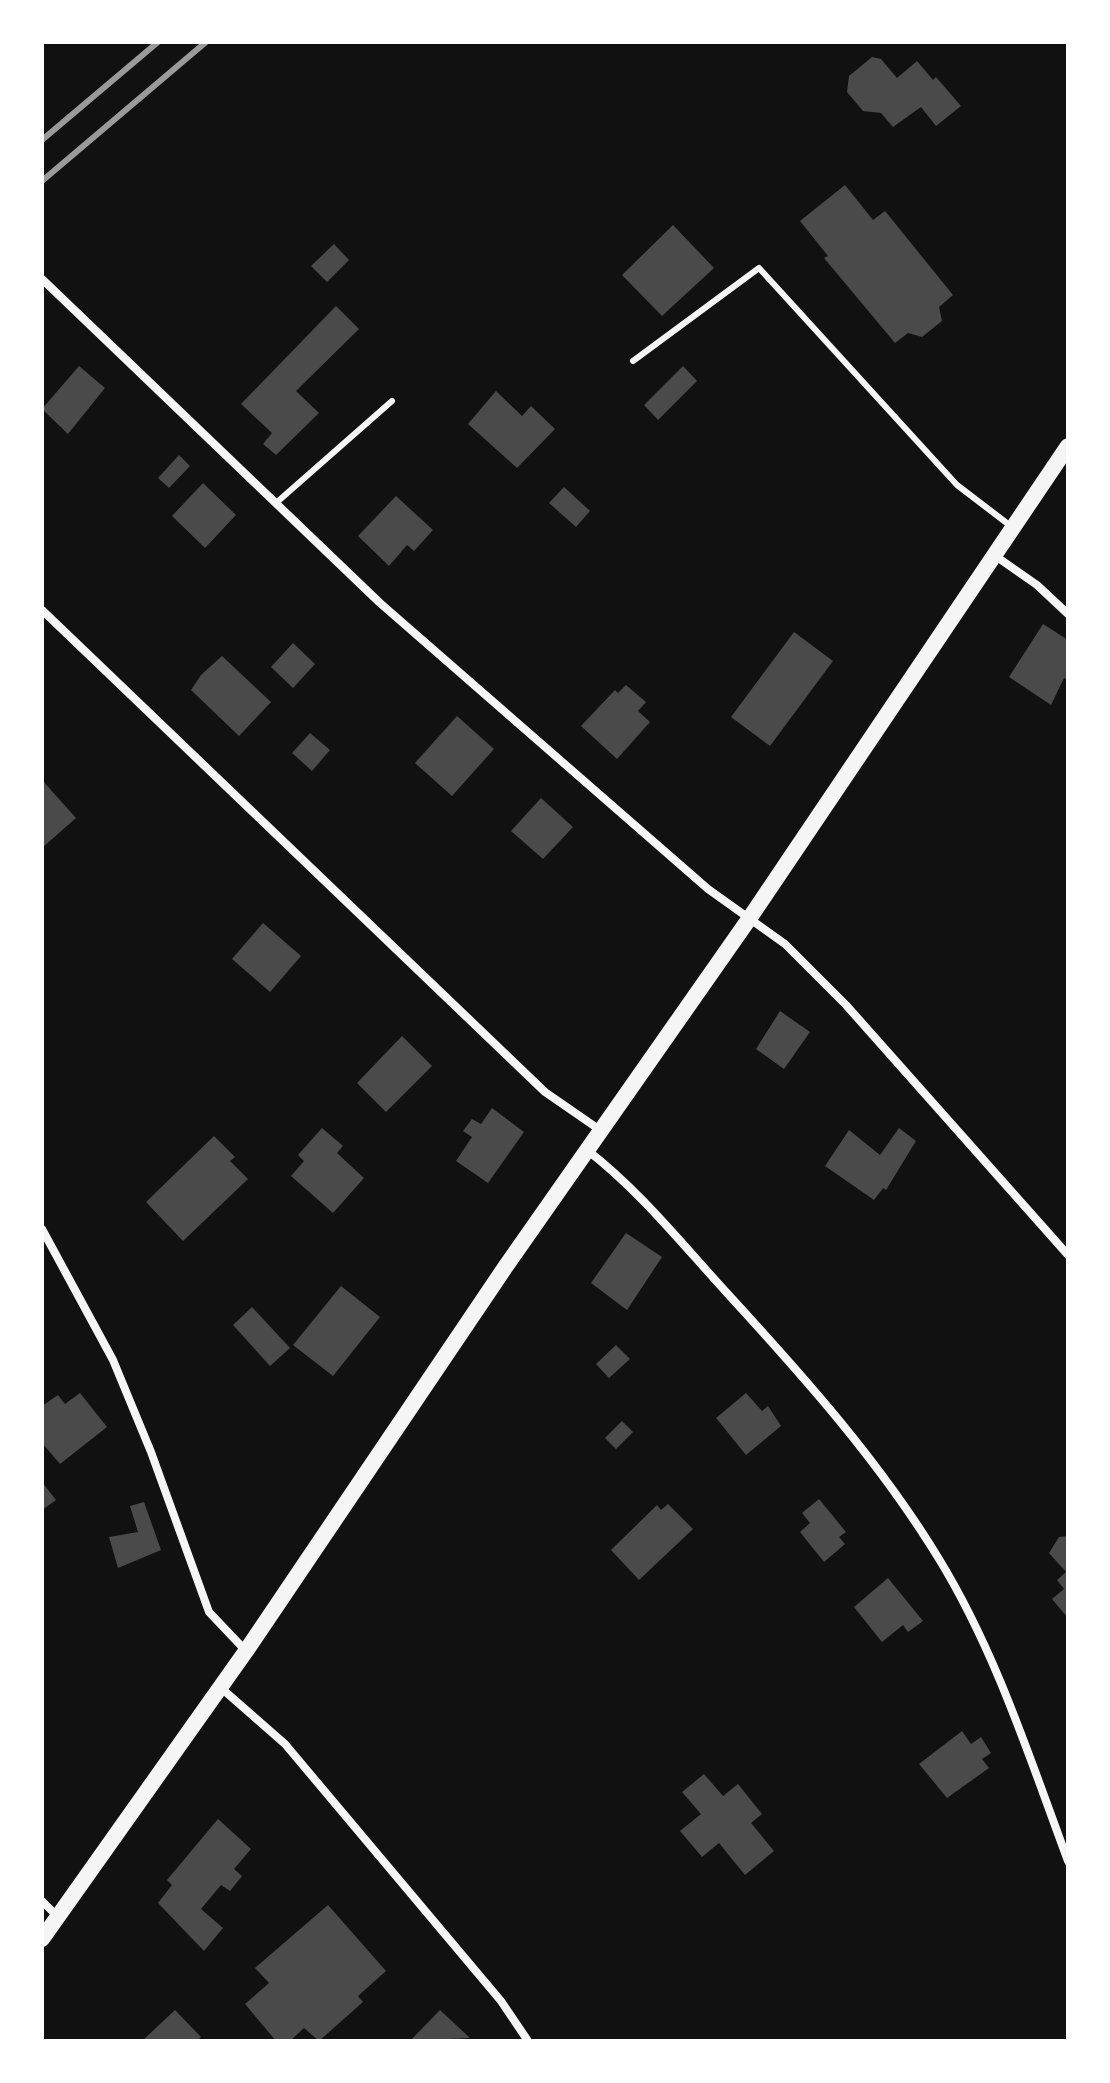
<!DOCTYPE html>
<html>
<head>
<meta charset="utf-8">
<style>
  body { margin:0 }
  #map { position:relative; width:1110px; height:2083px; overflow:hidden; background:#111; font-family:Signika,sans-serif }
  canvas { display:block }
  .frame { position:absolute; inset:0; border:44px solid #fff; pointer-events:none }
</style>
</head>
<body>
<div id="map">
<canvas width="1110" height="2083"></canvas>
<div class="frame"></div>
</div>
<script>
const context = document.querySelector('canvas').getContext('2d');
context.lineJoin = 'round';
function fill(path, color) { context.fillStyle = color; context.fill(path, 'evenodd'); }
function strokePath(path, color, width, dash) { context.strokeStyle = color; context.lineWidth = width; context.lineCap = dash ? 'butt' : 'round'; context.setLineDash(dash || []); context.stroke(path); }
fill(new Path2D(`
  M872,57L881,59L897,78L917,61L933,80L936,77L961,106L936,126L921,107L893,127L881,113L863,111L847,92L849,76Z
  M845,185L873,220L885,211L953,295L939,307L942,321L922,337L908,333L895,343L824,258L828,256L800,221Z
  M673,225L714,268L662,316L622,275Z
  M334,244L349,260L327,282L311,266Z
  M336,306L359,329L296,391L319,413L276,455L263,444L272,433L241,404Z
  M79,366L105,388L68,434L42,409Z
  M683,366L697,381L658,420L644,405Z
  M496,391L522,416L531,406L555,429L517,468L468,424Z
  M179,455L190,466L169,488L158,478Z
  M203,483L236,515L205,548L172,516Z
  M564,487L590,511L576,527L549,503Z
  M396,496L433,530L414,551L407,545L389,566L358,536Z
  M1043,624L1068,640V680L1064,678L1051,705L1009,677Z
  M794,632L833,661L770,746L731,717Z
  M293,643L315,664L293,688L271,667Z
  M222,656L271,702L239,736L191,690L201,675Z
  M626,685L646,702L638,711L650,722L617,759L581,726L615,690L618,693Z
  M457,716L494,749L452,796L415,763Z
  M310,733L330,750L312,771L292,753Z
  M42,780L76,818L42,848Z
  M541,798L573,827L543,859L511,831Z
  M263,923L301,956L270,992L232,959Z
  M780,1011L810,1032L784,1069L756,1049Z
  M402,1036L432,1066L386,1112L357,1083Z
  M492,1108L524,1132L488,1183L456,1161L472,1137L463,1131L472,1119L481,1124Z
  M322,1128L343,1146L337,1153L364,1178L333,1213L291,1176L304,1161L298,1155Z
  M899,1128L916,1141L886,1190L883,1188L874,1200L825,1166L849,1130L880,1155Z
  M214,1136L235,1157L230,1161L248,1179L183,1241L146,1202Z
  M626,1233L662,1257L627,1310L591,1283Z
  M341,1286L380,1317L333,1376L293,1345Z
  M252,1307L290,1348L270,1366L233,1325Z
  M616,1345L630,1359L609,1378L596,1364Z
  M80,1393L107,1427L60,1464L42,1443V1406L58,1395L65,1404Z
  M746,1393L762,1411L768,1406L781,1426L746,1455L716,1418Z
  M622,1421L633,1432L616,1449L605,1438Z
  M42,1482L56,1500L42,1510Z
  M819,1499L846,1532L839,1537L845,1544L824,1562L800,1532L810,1523L802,1513Z
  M144,1502L161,1550L118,1568L109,1537L138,1532L130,1506Z
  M668,1504L693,1529L639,1580L611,1550L657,1505L661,1510Z
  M1068,1536V1618L1052,1599L1064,1589L1057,1580L1066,1572L1049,1553L1059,1537Z
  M888,1578L923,1621L908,1632L903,1625L882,1642L854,1607Z
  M962,1731L971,1744L981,1737L991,1753L982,1759L989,1768L947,1798L919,1764Z
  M704,1774L723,1796L738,1784L762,1814L751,1823L774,1851L745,1875L719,1843L702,1857L680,1831L701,1814L682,1792Z
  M218,1819L251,1849L234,1869L242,1876L230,1891L221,1885L201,1909L223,1928L204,1951L158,1903L172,1885L167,1880Z
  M328,1905L386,1971L358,1996L363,2002L319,2041L304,2028L290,2041H276L245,2004L269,1983L255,1968Z
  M175,2010L201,2037L197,2041H142Z
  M440,2010L470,2038L410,2041Z`), '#4a4a4a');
strokePath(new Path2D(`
  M633,361L759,268L957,485L1012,527
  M276,503L392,401`), '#f5f5f5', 6);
strokePath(new Path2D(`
  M42,279L380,603L708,889L785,944L846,1005L1068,1255
  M994,555L1037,585L1068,614
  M42,610L545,1092L600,1130
  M587,1150C640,1191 682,1244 727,1293C804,1377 880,1462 939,1559C996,1652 1030,1759 1068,1861
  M42,1229L113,1360L151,1452L209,1612L246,1651
  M220,1687L285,1744L501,2001L528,2041
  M42,1901L57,1916`), '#f5f5f5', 8);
strokePath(new Path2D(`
  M42,1939L246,1651L506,1266L749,919L1068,446`), '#f5f5f5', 16);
strokePath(new Path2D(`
  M42,140L158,42
  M42,181L206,42`), '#9a9a9a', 6);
</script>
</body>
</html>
